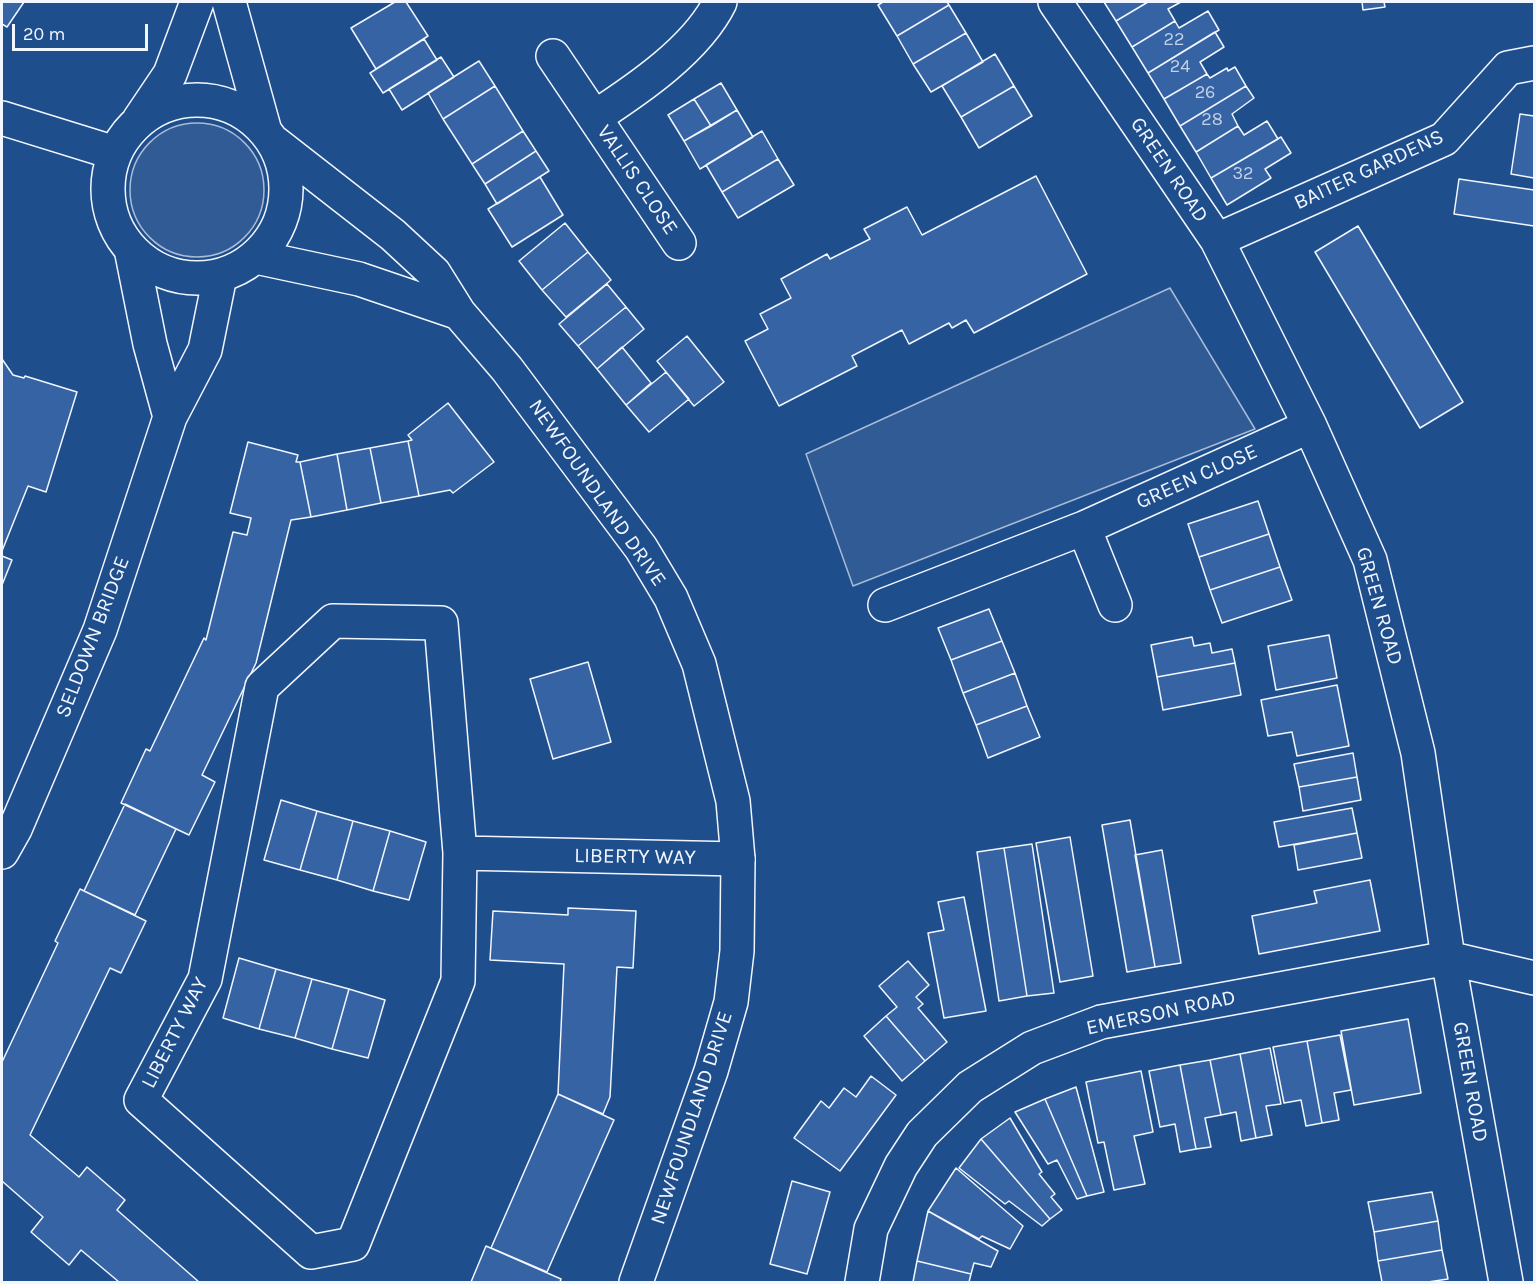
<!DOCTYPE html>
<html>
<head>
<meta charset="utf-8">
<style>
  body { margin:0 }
  #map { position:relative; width:1536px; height:1284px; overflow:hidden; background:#1f4e8c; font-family:Karla,sans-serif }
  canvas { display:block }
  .frame { position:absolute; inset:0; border:3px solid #f2f6ff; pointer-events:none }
  .scale { position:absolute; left:12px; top:24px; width:136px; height:27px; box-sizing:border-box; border:3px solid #f2f6ff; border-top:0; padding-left:8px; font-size:18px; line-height:21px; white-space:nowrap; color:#f2f6ff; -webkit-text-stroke:4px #1f4e8c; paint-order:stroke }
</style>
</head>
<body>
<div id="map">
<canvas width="1536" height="1284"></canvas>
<div class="frame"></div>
<div class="scale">20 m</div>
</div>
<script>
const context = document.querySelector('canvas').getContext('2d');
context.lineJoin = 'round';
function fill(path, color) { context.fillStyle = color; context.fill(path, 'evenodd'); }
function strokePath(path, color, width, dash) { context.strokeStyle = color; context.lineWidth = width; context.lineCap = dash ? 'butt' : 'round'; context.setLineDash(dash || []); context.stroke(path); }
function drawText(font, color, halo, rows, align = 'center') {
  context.font = font + ' Karla,sans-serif'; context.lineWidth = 4.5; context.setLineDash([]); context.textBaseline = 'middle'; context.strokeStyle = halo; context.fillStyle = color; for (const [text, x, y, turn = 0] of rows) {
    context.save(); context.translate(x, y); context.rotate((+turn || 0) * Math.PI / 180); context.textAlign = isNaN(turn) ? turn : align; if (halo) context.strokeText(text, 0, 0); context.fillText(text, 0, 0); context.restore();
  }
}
const green = new Path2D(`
  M130 190a67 67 0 1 1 134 0a67 67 0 1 1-134 0Z
  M1170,288L1255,429L853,586L806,454Z`);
fill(green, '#305b95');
strokePath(green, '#a8bbd7', 1.5);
const building = new Path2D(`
  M2,2H24L7,27L2,24Z
  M395,2H406L428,36L376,69L351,28Z
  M883,2H947L949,5L897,36L878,5Z
  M1104,2H1148L1116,21Z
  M1148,2H1181L1168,9L1175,21L1132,47L1116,21Z
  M1362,2H1384L1385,7L1363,10Z
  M949,5L966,33L913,64L897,36Z
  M1208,11L1219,30L1148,73L1132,47L1175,21L1179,28Z
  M1215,32L1224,47L1200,62L1207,74L1164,99L1148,73Z
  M966,33L983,62L931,92L913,64Z
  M424,39L437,60L383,93L370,73Z
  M995,54L1014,86L961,117L942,86Z
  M441,57L454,77L402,110L389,89Z
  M479,61L495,86L443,119L428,93Z
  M1235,67L1246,86L1180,126L1164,99L1207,74L1210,78L1227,68L1228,71Z
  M721,83L737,110L711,126L694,99Z
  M495,86L523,131L472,164L443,119Z
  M1014,86L1032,116L979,148L961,117Z
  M1246,86L1254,98L1232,114L1238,126L1196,152L1180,126Z
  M694,99L711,126L684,141L668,115Z
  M737,110L753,137L700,169L684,141Z
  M1520,114L1534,116V178L1511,174Z
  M1267,121L1278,139L1211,178L1196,152L1238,126L1244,135Z
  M523,131L536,151L485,184L472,164Z
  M762,131L778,159L722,192L706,165Z
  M1281,137L1291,153L1265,169L1271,178L1227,205L1211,178Z
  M536,151L549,171L497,204L485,184Z
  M778,159L794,185L738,218L722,192Z
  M1036,176L1087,274L974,333L966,320L952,328L949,323L909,344L902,330L852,356L857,366L779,406L745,341L768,329L760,314L791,298L781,279L827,254L830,259L870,239L864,229L907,207L922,235Z
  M540,177L563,215L512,247L488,209Z
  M1459,179L1534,190V226L1454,214Z
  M565,223L588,252L542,290L519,261Z
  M1358,226L1463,402L1420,428L1315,252Z
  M588,252L611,280L566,317L542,290Z
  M607,284L626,307L578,346L559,324Z
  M626,307L644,329L597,369L578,346Z
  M687,336L724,382L694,406L657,361Z
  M622,347L651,383L626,405L597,369Z
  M2,359L13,375L24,378L25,376L77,392L46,492L28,486L2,551Z
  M666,372L689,399L649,432L626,405Z
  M448,403L494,462L453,493L450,490L419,496L408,441L412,440L408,435Z
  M408,441L419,496L381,503L370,448Z
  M248,442L298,455L296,462H300L311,517L291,520L256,663L202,775L215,782L189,835L121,803L146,749L150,751L204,638L206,640L233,532L247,535L251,518L230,513Z
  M370,448L381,503L347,510L337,454Z
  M337,454L347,510L311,517L300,462Z
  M1258,501L1269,534L1199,557L1188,524Z
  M1269,534L1280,567L1210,590L1199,557Z
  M2,556L12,560L2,585Z
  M1280,567L1292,600L1222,623L1210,590Z
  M989,609L1002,641L951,660L938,628Z
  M1329,635L1337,678L1276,690L1268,646Z
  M1192,637L1194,646L1210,643L1212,653L1232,649L1235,663L1157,677L1151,645Z
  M1002,641L1015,673L963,693L951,660Z
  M588,662L611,742L553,759L530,679Z
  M1235,663L1241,695L1163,710L1157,677Z
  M1015,673L1027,706L976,725L963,693Z
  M1337,685L1349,746L1297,756L1292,732L1268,736L1261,700Z
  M1027,706L1040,737L988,758L976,725Z
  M1353,753L1357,777L1299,787L1294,764Z
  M1357,777L1361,800L1303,811L1299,787Z
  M281,800L317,811L300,870L264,860Z
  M125,804L176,829L135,915L84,891Z
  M1352,808L1357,833L1279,847L1274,822Z
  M317,811L353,821L337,880L300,870Z
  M1130,820L1155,967L1127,972L1102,825Z
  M353,821L390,831L373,891L337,880Z
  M390,831L426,842L409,900L373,891Z
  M1357,833L1362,858L1298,870L1294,845Z
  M1070,837L1093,976L1060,982L1036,843Z
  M1032,844L1054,993L1027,996L1004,848Z
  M1004,848L1027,996L999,1001L977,852Z
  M1162,850L1181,963L1155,967L1135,855Z
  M1370,880L1380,931L1259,954L1252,916L1317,903L1314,891Z
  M80,889L146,921L121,973L110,968L30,1135L79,1177L87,1167L125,1200L117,1210L199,1282H119L81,1250L69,1265L31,1232L43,1217L2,1181V1062L58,943L55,941Z
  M964,897L986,1011L944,1018L928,933L944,930L938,902Z
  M568,908L636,911L633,968L617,967L610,1097L603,1114L558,1094L564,964L490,960L493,911L568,915Z
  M239,958L276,969L259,1029L223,1018Z
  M908,961L929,985L916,997L923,1004L918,1008L947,1042L925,1061L886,1016L897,1007L879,986Z
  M276,969L312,979L295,1038L259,1029Z
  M312,979L349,989L332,1049L295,1038Z
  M349,989L385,1000L368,1058L332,1049Z
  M886,1016L925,1061L902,1081L864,1036Z
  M1408,1019L1421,1093L1354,1105L1341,1031Z
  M1340,1035L1351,1090L1334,1093L1339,1120L1322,1123L1307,1041Z
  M1307,1041L1322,1123L1306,1126L1301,1100L1284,1103L1273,1047Z
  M1270,1048L1281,1104L1266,1106L1272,1135L1256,1138L1240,1054Z
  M1240,1054L1256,1138L1241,1141L1236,1112L1221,1115L1210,1060Z
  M1210,1060L1221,1115L1205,1118L1211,1147L1196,1149L1180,1065Z
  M1180,1065L1196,1149L1180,1152L1175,1124L1160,1127L1149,1071Z
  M1141,1071L1153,1132L1134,1136L1145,1184L1114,1190L1104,1142L1098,1143L1086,1082Z
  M871,1076L896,1095L840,1171L794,1138L821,1101L829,1108L844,1088L856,1097Z
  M1076,1087L1104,1192L1087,1196L1045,1099Z
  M558,1094L614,1120L547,1272L491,1248Z
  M1045,1099L1087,1196L1077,1199L1057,1160L1048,1164L1015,1112Z
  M1010,1118L1042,1172L1039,1174L1055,1194L1051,1197L1062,1210L1050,1219L981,1139Z
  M981,1139L1050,1219L1042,1226L1009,1201L1005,1204L959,1168Z
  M956,1168L1023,1226L1010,1249L982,1236L979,1239L928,1211Z
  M792,1181L830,1192L807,1274L770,1264Z
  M1432,1192L1438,1221L1374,1232L1368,1202Z
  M928,1211L998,1251L991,1267L974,1263L971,1274L917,1261Z
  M1438,1221L1442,1250L1378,1261L1374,1232Z
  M486,1246L561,1279L560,1282H471Z
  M1442,1250L1448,1279L1428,1282H1382L1378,1261Z
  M917,1261L971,1274L969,1282H913Z`);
fill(building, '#3563a3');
strokePath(building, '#f2f6ff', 1.5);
const minor = new Path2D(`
  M1055,2L1217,240L1310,426L1370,560L1418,753L1448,958L1506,1282
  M553,56L679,243
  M595,117C638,89 697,49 720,2
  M1217,240L1444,139L1508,68L1534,63
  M1084,528L1115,605
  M885,605L1084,528L1310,426
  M460,853L441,623L333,621L262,687L205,979L141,1100L311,1252L353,1244L458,981L460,853L738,859
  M862,1282L871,1229L901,1166L922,1134L970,1087L1032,1048L1101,1022L1448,958L1534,978`);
const tertiary = new Path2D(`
  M229,2L264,128
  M108 189a89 89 0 1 1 178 0a89 89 0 1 1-178 0Z
  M2,118L115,153
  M139,120L170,74L197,2
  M275,143L393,235L434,273L459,313L507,369L641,548L671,598L699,664L733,801L738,859L737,951L731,1002L711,1071L636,1282
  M131,249L150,344L170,417
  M256,257L359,279L459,313
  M2,852L15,829L100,630L170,417L205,350L220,276`);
strokePath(minor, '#f2f6ff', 36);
strokePath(tertiary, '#f2f6ff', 36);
strokePath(minor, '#1f4e8c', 33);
strokePath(tertiary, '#1f4e8c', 33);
drawText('18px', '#c3d1e8', null, [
  ["22",1174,40],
  ["24",1180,67],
  ["26",1205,93],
  ["28",1212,120],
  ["32",1243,174]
]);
drawText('21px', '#f2f6ff', '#1f4e8c', [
  ["GREEN ROAD",1169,170,56],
  ["BAITER GARDENS",1369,170,-25],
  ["VALLIS CLOSE",637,180,56],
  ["GREEN CLOSE",1197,477,-24],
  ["NEWFOUNDLAND DRIVE",597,493,55],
  ["GREEN ROAD",1379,606,74],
  ["SELDOWN BRIDGE",93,637,-69],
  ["LIBERTY WAY",635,857,1],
  ["EMERSON ROAD",1161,1013,-12],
  ["LIBERTY WAY",175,1033,-63],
  ["GREEN ROAD",1470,1082,80],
  ["NEWFOUNDLAND DRIVE",692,1118,-72]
]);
</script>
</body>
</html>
